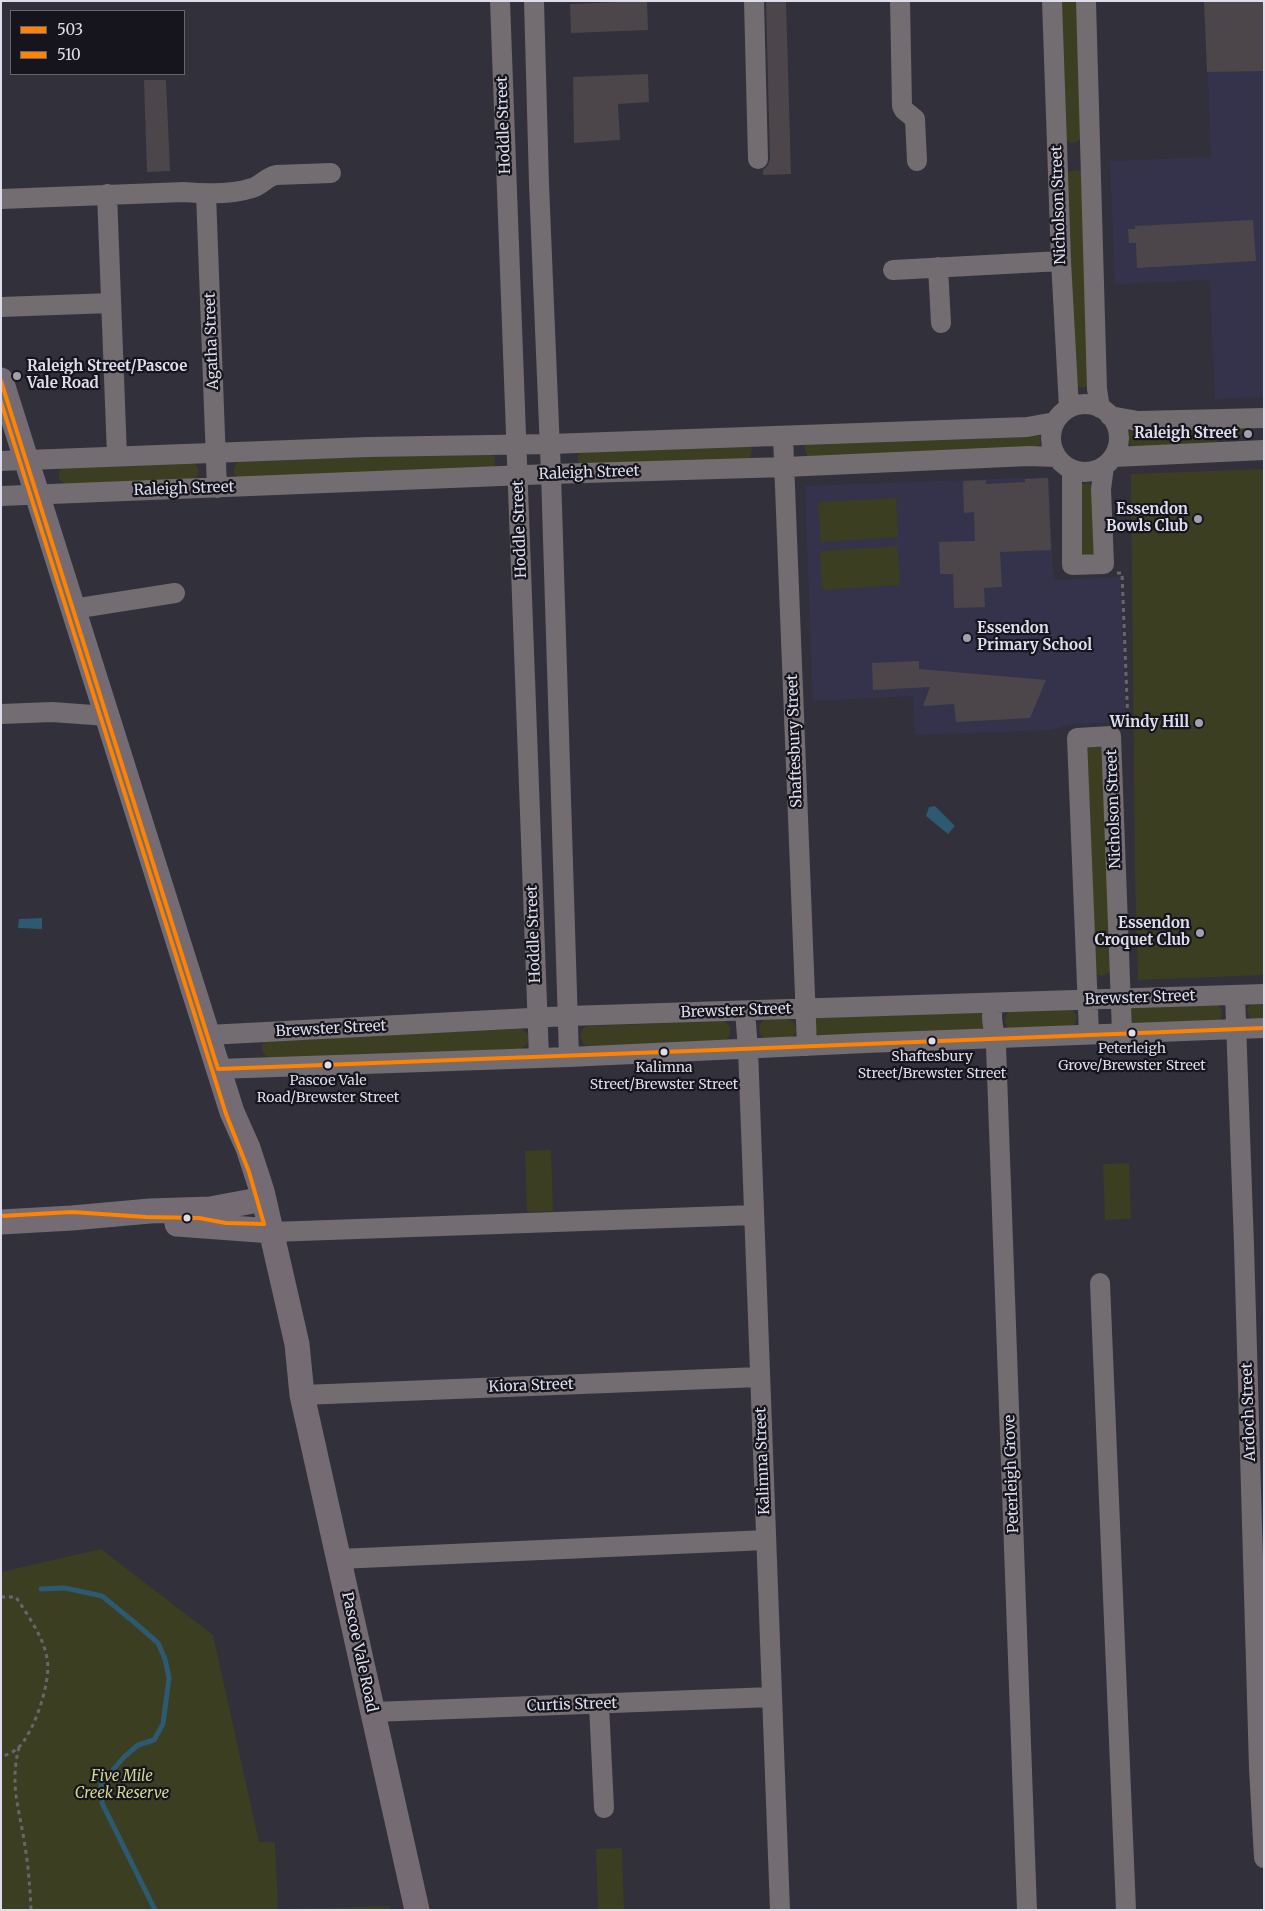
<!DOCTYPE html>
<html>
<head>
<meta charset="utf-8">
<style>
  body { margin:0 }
  #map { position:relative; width:1265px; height:1911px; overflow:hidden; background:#31303b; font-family:Merriweather,serif }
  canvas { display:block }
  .frame { position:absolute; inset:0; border:2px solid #ddddeb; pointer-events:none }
  .legend { position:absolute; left:10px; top:10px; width:175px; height:65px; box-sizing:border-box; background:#16151e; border:1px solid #666570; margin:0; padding:6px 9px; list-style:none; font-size:15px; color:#ddddeb }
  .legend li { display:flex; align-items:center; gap:10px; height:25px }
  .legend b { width:25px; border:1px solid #666570 }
</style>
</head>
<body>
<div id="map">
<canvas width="1265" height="1911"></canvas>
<div class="frame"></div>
<ul class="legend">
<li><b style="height:6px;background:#ff8200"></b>503</li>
<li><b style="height:6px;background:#ff8200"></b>510</li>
</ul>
</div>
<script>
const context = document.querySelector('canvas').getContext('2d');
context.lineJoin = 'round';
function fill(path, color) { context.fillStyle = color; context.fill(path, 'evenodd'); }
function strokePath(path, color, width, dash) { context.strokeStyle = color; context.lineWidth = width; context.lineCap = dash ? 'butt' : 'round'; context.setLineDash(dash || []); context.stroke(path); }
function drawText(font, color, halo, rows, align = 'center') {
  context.font = font + ' Merriweather,serif'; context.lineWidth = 4.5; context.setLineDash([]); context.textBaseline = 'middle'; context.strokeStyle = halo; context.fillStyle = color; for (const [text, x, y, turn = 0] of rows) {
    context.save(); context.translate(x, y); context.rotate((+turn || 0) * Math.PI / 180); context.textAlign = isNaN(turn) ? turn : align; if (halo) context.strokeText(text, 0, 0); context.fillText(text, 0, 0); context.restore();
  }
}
fill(new Path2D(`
  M1205,1H1264V397L1215,399L1210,280L1115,284L1110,161L1211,157Z
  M1047,477L1049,478L1053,580L1120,577L1126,722L1072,724L1051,730L915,735L913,696L813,701L805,486Z`), '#35334c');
fill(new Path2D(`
  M1059,1H1079L1082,137C1077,144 1071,144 1065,140Z
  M1075,170L1080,171L1084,177L1092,387H1072L1066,173Z
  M1246,424L1255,434L1211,435L1222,446L1132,447L1127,437L1129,432L1134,427Z
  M1031,432L1040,436L1041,442L1036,449L808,460L804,446L811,441Z
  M745,443L752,448L751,456L743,463L586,468L578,462V455L587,449Z
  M487,453L495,457V467L242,481L234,474V467L239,459Z
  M190,461L197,466L199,474L193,480L67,486L59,479V471L64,467Z
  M1264,469V975L1138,980L1135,875L1131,474Z
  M1088,483L1092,486L1096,554L1081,556V484Z
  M896,498L898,537L821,542L818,502Z
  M897,546L900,585L822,590L820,551Z
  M1089,745H1100L1103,748L1110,972L1102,976L1096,974L1087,748Z
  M1264,1001V1022L1251,1019L1247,1010C1250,1002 1255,1002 1264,1001Z
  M1218,1005C1223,1010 1223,1015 1219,1021L1131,1024L1128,1011L1131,1008Z
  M1072,1009L1077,1016L1074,1026L1008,1029L1005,1022L1007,1013L1012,1010Z
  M979,1012L985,1016L986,1023L983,1030L819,1036C815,1031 813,1022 818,1017Z
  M766,1019C779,1019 797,1015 796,1032L791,1038L765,1039L760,1034L759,1027L762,1021Z
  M721,1021H724L730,1027V1035L726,1040L590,1047L584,1045L580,1035L584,1028L588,1026Z
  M517,1029H522L528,1034V1043L521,1049L269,1058C263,1055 260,1049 263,1043L267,1039Z
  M551,1150L553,1211L527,1212L525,1151Z
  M1129,1163L1131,1219L1105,1220L1103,1164Z
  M101,1549L213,1635L259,1842H275L278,1909L390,1906L391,1910H1V1572Z
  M622,1848L624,1909L598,1910L596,1849Z`), '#3b3e21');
fill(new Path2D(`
  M935,806L955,826L948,834L926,816L929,807Z
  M42,918V929L18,928L19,919Z`), '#2d5971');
strokePath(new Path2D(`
  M41,1589L65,1588L102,1596L134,1622L158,1643L165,1659L169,1678L163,1724L154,1740L138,1745L124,1757L101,1784L102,1803L155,1910`), '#2d5971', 5);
fill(new Path2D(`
  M647,1L648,30L571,33L570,4Z
  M766,1H786L791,174L763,175V170L768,165L770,159Z
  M1204,1H1264V71L1207,72Z
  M648,74L649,102L618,104L620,140L574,143L573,77Z
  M144,80H166L170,171L147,172Z
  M1253,220L1256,261L1137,268L1136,243H1129L1128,229H1135V226Z
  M1048,478L1051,550L1000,552L1002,587L984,588L985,607L954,608L953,574H940L939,542L975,541L974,512L964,513L963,481L986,480V484L1025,482V479Z
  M919,661V669L1046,680L1030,718L956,722L954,704L923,706L930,687L873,690L872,663Z`), '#4c464a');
strokePath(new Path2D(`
  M1117,573H1122L1128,724H1124
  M1,1597H16C28,1616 43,1636 47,1658C52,1680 34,1733 18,1748C13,1752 7,1755 1,1757
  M19,1747C10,1784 18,1804 24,1840C28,1863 30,1886 31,1910`), '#69666b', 3, [4, 4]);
strokePath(new Path2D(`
  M500,1L539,1057
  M534,1L539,184L551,474L569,1057
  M754,1L758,159
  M900,1L902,106L904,110L915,119L917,161
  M1052,1L1061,261L1069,408
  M1086,1L1097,389L1100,408
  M107,194L117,456
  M206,194L217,488
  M1,199L184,192C206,194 231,195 252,188C261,186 266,177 276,175L331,173
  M938,267L941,323
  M893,270L1061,261
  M1,307L111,303
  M1051 438a34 34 0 1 1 68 0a34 34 0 1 1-68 0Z
  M1110,416L1138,421L1264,418
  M783,436L807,1046
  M1114,457L1264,450
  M1,461L368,447L550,444L1027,427L1055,422
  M1072,470V565L1104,564L1101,489L1104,467
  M1,496L551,474L785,467L1029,456L1056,457
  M73,609L175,593
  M1,714L52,712L107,716
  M1235,995L1244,1245L1259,1768L1264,1858
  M994,1003C989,1018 995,1031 996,1046L1027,1910
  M745,1011L748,1049L780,1910
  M1089,1034L1077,738L1111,736L1122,1033
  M208,1035L568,1016L1264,994
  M218,1069L569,1057L866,1043L1264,1028
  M272,1232L754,1215
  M1100,1283L1126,1910
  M302,1395L760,1377
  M339,1559L766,1540
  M599,1705L604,1808
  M373,1712L772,1697`), '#736c70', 20);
strokePath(new Path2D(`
  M1,380L232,1112L248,1148L262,1191L297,1344L302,1395L417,1910
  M1,1222L72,1218L150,1211L210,1209L264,1199
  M177,1224L272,1231`), '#746c72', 25);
strokePath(new Path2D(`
  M1,381L218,1069C567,1057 915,1041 1264,1028`), '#ff8200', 4);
strokePath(new Path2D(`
  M1,402L226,1114L249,1172L264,1224L226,1223L199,1218L146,1217L72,1212L1,1216`), '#ff8200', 4);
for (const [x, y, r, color] of [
  [17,376,5,"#a1a0ad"],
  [1248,434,5,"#a1a0ad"],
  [1198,519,5,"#a1a0ad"],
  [967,638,5,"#a1a0ad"],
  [1199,723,5,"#a1a0ad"],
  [1200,933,5,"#a1a0ad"],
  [1132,1033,4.5,"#ddddeb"],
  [932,1041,4.5,"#ddddeb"],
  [664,1052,4.5,"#ddddeb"],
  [328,1065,4.5,"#ddddeb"],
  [187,1218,4.5,"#ddddeb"]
]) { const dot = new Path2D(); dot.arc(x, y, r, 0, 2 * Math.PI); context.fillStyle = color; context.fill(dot); strokePath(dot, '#16151e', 2); }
drawText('14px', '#ddddeb', '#16151e', [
  ["Peterleigh",1132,1049],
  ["Grove/Brewster Street",1132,1066],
  ["Shaftesbury",932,1057],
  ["Street/Brewster Street",932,1074],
  ["Kalimna",664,1068],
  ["Street/Brewster Street",664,1085],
  ["Pascoe Vale",328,1081],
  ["Road/Brewster Street",328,1098]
]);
drawText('15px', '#ddddeb', '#16151e', [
  ["Hoddle Street",504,125,-92],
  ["Nicholson Street",1059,205,-92],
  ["Agatha Street",212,341,-92],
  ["Raleigh Street",589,473,-2],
  ["Raleigh Street",184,489,-2],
  ["Hoddle Street",520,529,-92],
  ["Shaftesbury Street",795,741,-92],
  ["Nicholson Street",1114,809,-92],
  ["Hoddle Street",534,934,-92],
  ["Brewster Street",1140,998,-2],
  ["Brewster Street",736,1011,-2],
  ["Brewster Street",331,1029,-3],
  ["Kiora Street",531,1386,-2],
  ["Ardoch Street",1249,1412,-92],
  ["Kalimna Street",763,1461,-92],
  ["Peterleigh Grove",1012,1474,-92],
  ["Pascoe Vale Road",359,1652,78],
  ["Curtis Street",572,1705,-2]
]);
drawText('bold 15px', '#ddddeb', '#16151e', [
  ["Raleigh Street/Pascoe",27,367,"left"],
  ["Vale Road",27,384,"left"],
  ["Raleigh Street",1238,434],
  ["Essendon",1188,510],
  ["Bowls Club",1188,527],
  ["Essendon",977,629,"left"],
  ["Primary School",977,646,"left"],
  ["Windy Hill",1189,723],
  ["Essendon",1190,924],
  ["Croquet Club",1190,941]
], 'right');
drawText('italic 15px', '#d1d990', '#16151e', [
  ["Five Mile",122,1777],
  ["Creek Reserve",122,1794]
]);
</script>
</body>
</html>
